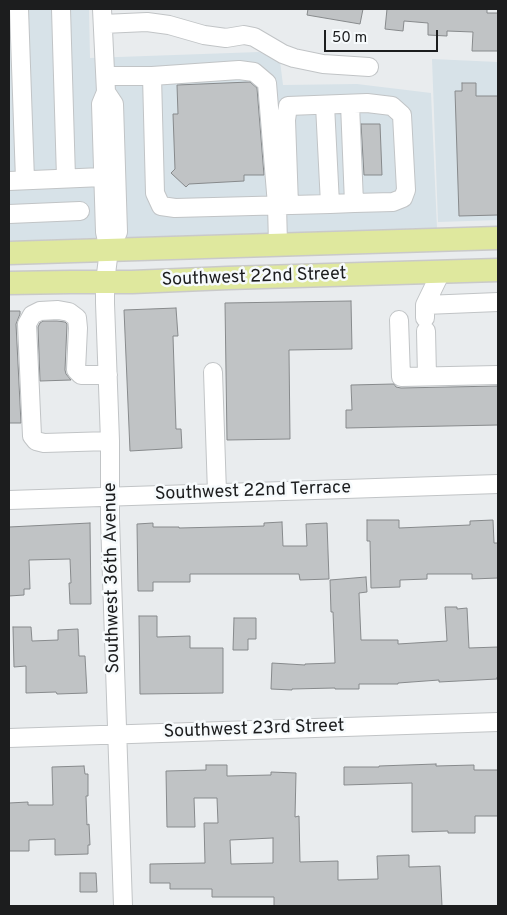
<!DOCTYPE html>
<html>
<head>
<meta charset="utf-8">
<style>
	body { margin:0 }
	#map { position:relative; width:507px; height:915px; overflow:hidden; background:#e9ecee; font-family:Overpass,sans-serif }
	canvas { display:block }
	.frame { position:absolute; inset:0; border:10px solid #1c1d1e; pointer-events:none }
	.scale { position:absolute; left:324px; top:30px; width:114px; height:22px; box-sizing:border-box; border:2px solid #1c1d1e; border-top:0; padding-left:6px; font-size:15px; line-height:18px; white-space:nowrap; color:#1c1d1e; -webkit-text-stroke:4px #f6fafc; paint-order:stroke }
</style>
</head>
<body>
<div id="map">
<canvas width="507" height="915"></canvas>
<div class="frame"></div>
<div class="scale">50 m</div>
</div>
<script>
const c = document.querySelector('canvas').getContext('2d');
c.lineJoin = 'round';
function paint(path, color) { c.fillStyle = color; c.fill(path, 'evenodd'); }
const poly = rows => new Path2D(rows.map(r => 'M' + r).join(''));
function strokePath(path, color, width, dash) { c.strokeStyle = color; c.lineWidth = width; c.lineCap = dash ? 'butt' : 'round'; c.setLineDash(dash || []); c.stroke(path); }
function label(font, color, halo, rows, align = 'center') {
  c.font = font + ' Overpass,sans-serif'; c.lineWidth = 5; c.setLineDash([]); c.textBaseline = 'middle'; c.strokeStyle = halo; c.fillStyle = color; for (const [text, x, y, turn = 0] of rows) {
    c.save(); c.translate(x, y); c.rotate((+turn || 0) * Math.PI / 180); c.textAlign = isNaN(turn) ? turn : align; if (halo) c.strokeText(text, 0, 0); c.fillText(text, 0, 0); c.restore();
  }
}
const built = poly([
	[9,9,89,9,90,58,259,52,280,61,283,85,357,84,431,93,437,228,9,241],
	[432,59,498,62,498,220,438,222]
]);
const building = poly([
	[308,9,363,9,360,24,307,15,308,9],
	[387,9,487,9,487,13,498,13,498,51,472,51,473,32,447,31,447,36,428,35,428,23,404,21,403,31,385,29,387,9],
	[250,82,257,88,264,175,244,175,244,181,189,184,186,187,171,173,175,169,173,114,178,114,177,85,250,82],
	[462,83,476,83,476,96,498,96,498,215,459,216,455,91,462,91,462,83],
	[361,124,380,124,382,175,364,175,361,124],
	[351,301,352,349,289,350,290,439,227,440,225,303,351,301],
	[176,308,178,336,173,336,176,429,181,429,182,448,130,451,124,310,176,308],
	[9,311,20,311,20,314,16,324,21,423,9,423,9,311],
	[43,321,57,321,65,322,67,324,65,370,66,374,71,380,40,381,38,327,40,323,43,321],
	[394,384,396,387,401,388,498,386,498,425,346,428,346,410,352,410,351,385,394,384],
	[367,520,399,520,399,528,470,525,470,521,493,520,494,543,498,543,498,578,472,579,472,574,427,574,427,579,400,580,400,587,371,588,370,541,367,541,367,520],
	[282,522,283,546,307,546,306,524,327,523,329,579,300,580,299,574,190,574,190,582,153,582,153,591,138,591,137,524,153,523,153,527,179,527,179,528,264,526,264,523,282,522],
	[90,523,91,604,70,604,69,583,71,583,70,559,29,560,30,589,24,589,24,595,9,596,9,527,90,523],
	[366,577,367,592,359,593,361,640,398,640,398,644,447,641,445,607,457,607,457,609,467,608,469,648,498,647,498,677,497,677,497,679,439,682,439,680,398,683,398,684,359,684,359,689,335,689,335,688,292,689,292,690,271,689,272,663,305,665,305,664,335,663,333,612,331,612,330,580,366,577],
	[139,616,157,616,157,637,190,636,190,648,223,648,223,693,140,694,139,616],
	[234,618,256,618,256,639,248,639,248,650,233,650,234,618],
	[13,627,31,627,32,641,58,640,58,630,78,629,79,656,85,656,87,693,57,694,56,692,26,693,26,666,14,667,13,627],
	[436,764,436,766,474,765,474,770,498,770,498,816,475,816,475,833,448,833,448,831,412,832,412,783,344,785,344,767,379,767,379,766,436,764],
	[206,765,227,765,227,776,271,775,271,772,296,773,295,817,299,816,300,862,338,861,338,880,378,879,377,856,409,855,409,867,440,866,442,906,274,906,274,897,212,897,212,889,170,889,170,883,150,883,150,864,205,863,204,823,218,823,217,798,194,798,195,827,167,827,166,771,206,770,206,765],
	[273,838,273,863,231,864,230,840,273,838],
	[84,766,85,774,88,774,88,796,86,796,87,825,89,824,90,845,88,845,88,854,55,855,55,839,29,840,29,851,9,851,9,803,28,802,28,805,53,805,52,767,84,766],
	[80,873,96,873,97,892,80,892,80,873]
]);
const minor = poly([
	[19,9,25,180],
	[61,9,66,178],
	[102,9,106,92,101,104,105,232,109,250],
	[103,24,147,22,169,25,204,35,226,38,244,35,254,37,283,54,294,58,323,64,369,67],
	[106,76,152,76,239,70,254,72,267,83,277,205,278,244],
	[152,76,155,193,161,206,175,208,330,204,354,203,393,202,403,198,406,190,402,115,392,106,367,103,288,106,286,120,289,205],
	[106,92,114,104,118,232,109,250,105,282,105,303,110,441,110,519,123,906],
	[350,104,354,203],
	[325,105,330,204],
	[9,181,103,177],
	[9,214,80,211],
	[425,305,498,302],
	[425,318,425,305,441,272],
	[399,320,401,377,498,375],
	[426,331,427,376],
	[213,372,217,493],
	[108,375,81,375,76,370,78,328,77,318,69,312,58,310,40,311,32,315,27,324,32,436,36,441,44,443,110,441],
	[9,500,498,484],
	[9,738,498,722]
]);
const major = poly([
	[9,253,498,238],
	[9,283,70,282,132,282,228,278,498,270]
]);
const streetNames = [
	["Southwest 22nd Street",254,278,-2],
	["Southwest 22nd Terrace",253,492,-2],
	["Southwest 36th Avenue",113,578,-91],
	["Southwest 23rd Street",254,730,-2]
];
paint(built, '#d7e2e8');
paint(building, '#c0c3c5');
strokePath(building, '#878a8c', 1);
strokePath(minor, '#c1c4c6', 20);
strokePath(major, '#c9c9c9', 25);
strokePath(minor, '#fff', 18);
strokePath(major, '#dfe89e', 22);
label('18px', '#1c1d1e', '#f6fafc', streetNames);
</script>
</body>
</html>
